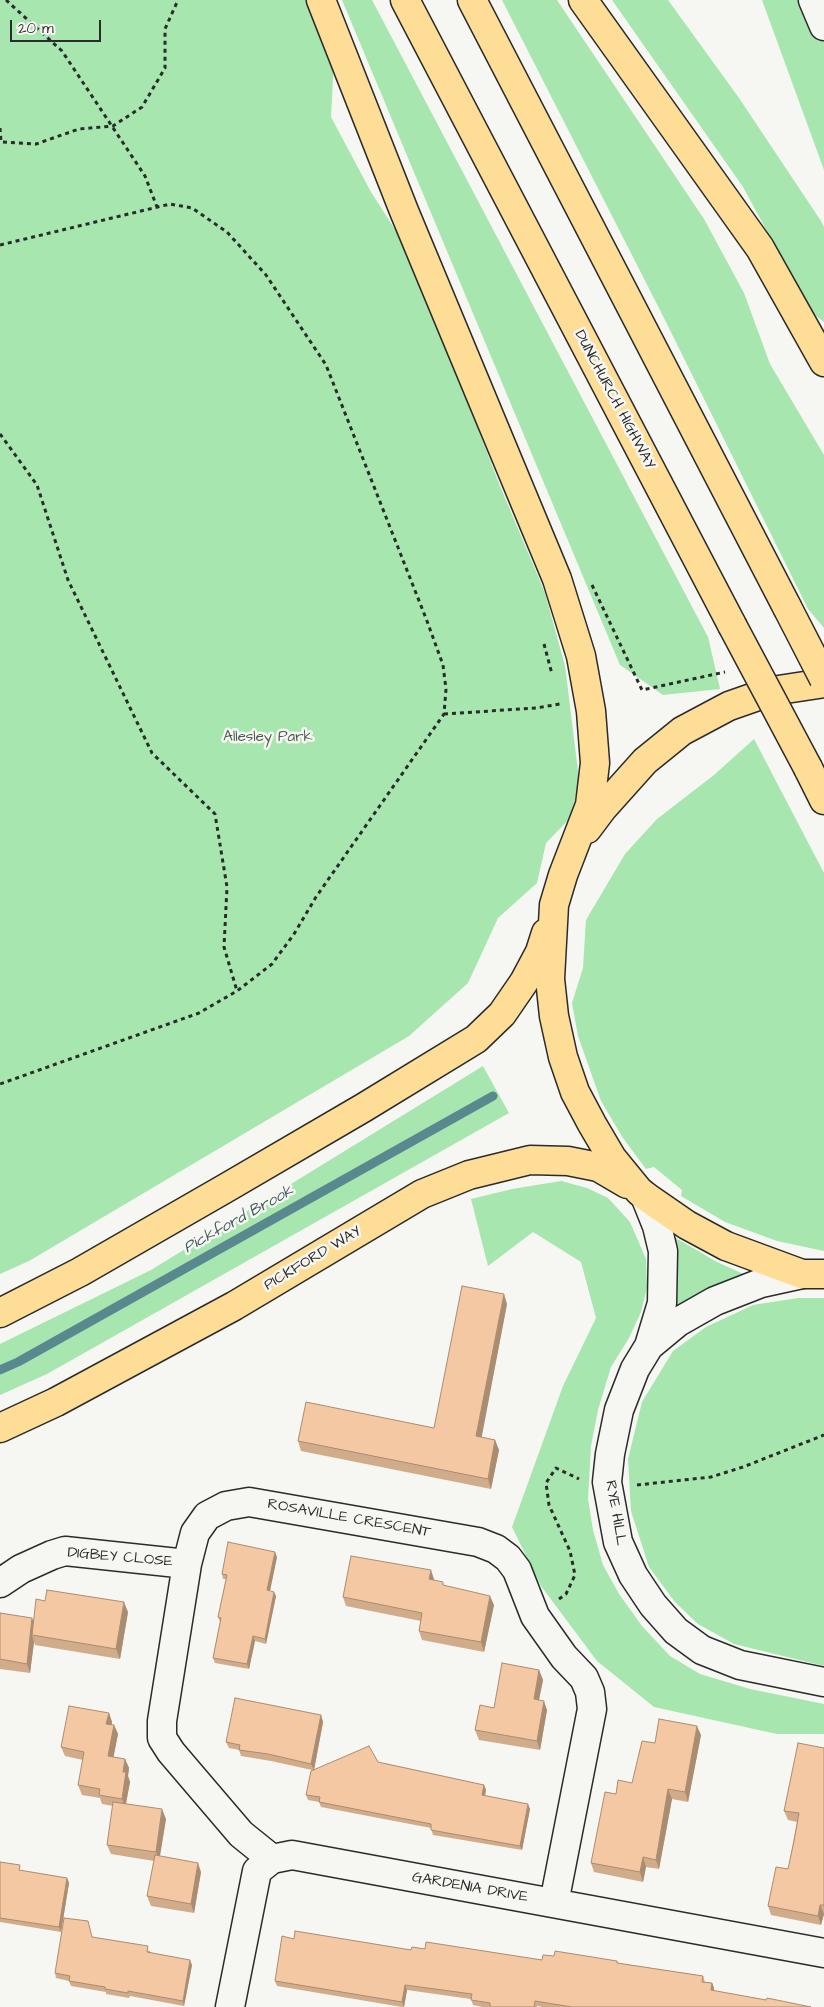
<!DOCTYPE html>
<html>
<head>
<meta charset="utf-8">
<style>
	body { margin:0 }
	#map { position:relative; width:824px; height:2007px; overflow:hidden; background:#f6f6f2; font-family:"Architects Daughter",sans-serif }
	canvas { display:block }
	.scale { position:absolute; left:10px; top:20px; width:91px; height:22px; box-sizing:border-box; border:2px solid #2b2b2b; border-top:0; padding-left:6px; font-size:15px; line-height:18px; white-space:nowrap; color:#2b2b2b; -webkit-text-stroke:4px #f6f6f2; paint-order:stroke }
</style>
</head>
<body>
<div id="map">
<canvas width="824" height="2007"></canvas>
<div class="scale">20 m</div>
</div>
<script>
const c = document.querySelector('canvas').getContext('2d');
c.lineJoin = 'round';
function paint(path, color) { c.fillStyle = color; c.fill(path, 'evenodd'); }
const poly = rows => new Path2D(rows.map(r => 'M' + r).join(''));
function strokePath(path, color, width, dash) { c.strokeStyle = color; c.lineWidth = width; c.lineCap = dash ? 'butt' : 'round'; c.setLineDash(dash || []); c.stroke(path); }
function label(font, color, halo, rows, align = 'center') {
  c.font = font + ' "Architects Daughter",sans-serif'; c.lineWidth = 5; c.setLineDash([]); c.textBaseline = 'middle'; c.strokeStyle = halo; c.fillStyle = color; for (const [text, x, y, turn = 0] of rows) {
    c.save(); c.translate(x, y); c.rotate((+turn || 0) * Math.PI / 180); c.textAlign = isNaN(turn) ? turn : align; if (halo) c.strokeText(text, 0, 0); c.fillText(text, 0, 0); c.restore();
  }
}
const green = poly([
	[0,0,306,0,334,58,331,117,371,192,410,253,500,486,545,593,565,666,579,779,571,817,546,843,537,883,498,918,468,983,409,1036,29,1261,0,1274],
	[342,0,372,0,708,637,720,689,663,695,620,665],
	[502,0,557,0,704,219,744,293,770,364,824,455,824,628,808,609,663,316],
	[612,0,668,0,739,98,821,221,824,227,824,322,811,312,743,187],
	[762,0,824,0,824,170],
	[754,739,824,873,824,1251,777,1241,725,1222,681,1196,682,1190,654,1167,646,1169,623,1138,601,1101,578,1036,572,1003,583,968,586,920,625,854,657,819,714,775],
	[483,1066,509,1113,47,1374,0,1395,0,1344,151,1270],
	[561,1181,587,1188,608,1198,630,1222,646,1259,647,1288,641,1312,629,1338,611,1367,598,1410,591,1446,588,1499,593,1530,603,1565,619,1594,642,1626,670,1656,700,1674,750,1689,824,1704,824,1734,777,1734,654,1707,597,1661,541,1586,512,1527,563,1386,596,1318,581,1262,533,1232,488,1266,471,1199,512,1189],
	[674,1237,717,1262,750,1277,684,1310,674,1304,677,1282,677,1260],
	[798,1298,824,1298,824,1666,734,1644,698,1624,675,1602,649,1567,631,1511,628,1459,642,1402,673,1351,706,1327,753,1305]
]);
const stream = poly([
	[0,1370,18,1362,493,1096]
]);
const path = poly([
	[6,0,62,51,145,176,157,207],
	[0,128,1,142,36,144,79,129,113,126,142,107,165,68,165,29,178,0],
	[0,245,170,204,192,208,227,232,266,275,326,365,427,621,443,665,446,689,444,714,316,897,294,934,272,964,237,991,199,1013,0,1084],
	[0,434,37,485,68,580,152,753,215,814,227,887,224,947,237,991],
	[592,585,642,690,725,672],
	[544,644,552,674],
	[444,714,536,708,560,704],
	[637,1485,711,1477,743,1467,824,1435],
	[559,1599,566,1594,575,1575,570,1551,549,1505,546,1483,556,1468,579,1479]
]);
const street = poly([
	[813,0,824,26],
	[0,1583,21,1569,52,1555,65,1551,187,1564],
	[272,1859,241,1834,171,1752,162,1738,162,1721,187,1564,195,1533,207,1516,226,1506,249,1502,478,1542,496,1549,508,1558,517,1570,535,1616,564,1657,584,1678,590,1692,592,1709,554,1903],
	[230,2007,257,1871,272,1859,292,1855,824,1953]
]);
const secondary = poly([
	[645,1196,657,1226,663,1251,662,1303,649,1346,635,1369,619,1410,610,1454,607,1482,618,1542,633,1575,653,1605,676,1631,702,1650,740,1665,824,1682],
	[649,1346,678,1322,715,1301,761,1283,802,1274]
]);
const highway = poly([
	[321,0,404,211,557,579,581,656,591,711,595,763,590,805,563,875,554,905,550,979,554,1016,563,1057,575,1092,592,1124,612,1158,639,1191,645,1196,687,1225,726,1246,802,1274,824,1274],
	[405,0,732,625],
	[472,0,787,607],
	[583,0,760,248,824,362],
	[808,768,824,800],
	[587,829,602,809,645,761,682,731,729,706,772,691,824,683],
	[0,1313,80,1272,226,1188,363,1108,476,1039,502,1014,524,982,540,952,546,933],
	[0,1428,56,1402,234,1306,422,1194,469,1175,530,1160,568,1161,598,1167,627,1184]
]);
const highwayBridge = poly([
	[787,607,824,679],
	[732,625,808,768]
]);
const wall = poly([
	[507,1304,481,1437,495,1440,499,1450,491,1489,301,1451,298,1441,434,1428],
	[277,1557,270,1591,276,1596,266,1644,255,1641,249,1669,215,1663,213,1658,220,1622,218,1617,226,1579,223,1579,222,1574],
	[434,1579,434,1580,445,1586,494,1605,484,1652,422,1640,419,1631,421,1621,346,1606,343,1597],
	[45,1601,128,1612,120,1659,35,1645,34,1642,30,1673,0,1669,0,1613,33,1621],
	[539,1670,543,1680,539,1700,547,1710,540,1750,479,1740,475,1730,494,1708],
	[109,1713,112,1722,112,1725,114,1725,118,1734,113,1757,125,1759,129,1768,128,1776,130,1782,126,1804,166,1819,160,1856,201,1872,194,1913,151,1906,147,1896,154,1861,111,1854,107,1845,113,1806,102,1804,100,1798,82,1795,78,1785,83,1760,65,1756,61,1747],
	[321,1715,323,1722,314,1770,378,1762,484,1785,486,1790,485,1796,530,1809,522,1850,433,1835,431,1828,321,1807,319,1802,308,1800,306,1795,312,1770,271,1761,241,1756,239,1750,229,1748,226,1742],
	[701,1735,688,1802,672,1799,659,1869,646,1867,643,1882,594,1872,591,1863,616,1794,632,1783,655,1743],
	[824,1748,824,1914,821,1925,771,1915,768,1906,788,1869,797,1822,788,1820,784,1811],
	[0,1862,22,1871,67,1878,69,1883,61,1932,0,1922],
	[93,1937,150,1951,150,1952,192,1965,184,2006,130,1996,129,1998,106,1994,106,1992,71,1986,69,1981,56,1978,55,1973],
	[294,1939,411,1950,425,1949,542,1960,554,1956,617,1961,618,1963,703,1976,705,1982,712,1983,714,1988,714,1991,766,2000,811,2007,542,2007,537,2006,537,2007,482,2007,473,2005,471,1999,407,1990,404,2007,402,2007,277,1986,275,1981]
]);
const shadedWall = poly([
	[504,1294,507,1304,480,1446,476,1436],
	[495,1440,499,1450,491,1489,488,1479],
	[275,1552,277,1557,269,1595,267,1590],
	[431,1570,434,1579,432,1588,429,1579],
	[274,1592,276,1596,266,1644,265,1639],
	[490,1596,494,1605,484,1652,481,1642],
	[124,1602,128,1612,120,1659,116,1649],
	[32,1618,36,1628,32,1635,34,1642,30,1673,27,1664],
	[253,1636,255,1641,249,1669,247,1664],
	[539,1670,543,1680,537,1709,534,1699],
	[544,1701,547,1710,540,1750,537,1741],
	[109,1713,112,1722,109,1733,106,1724],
	[321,1715,323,1722,314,1770,311,1764],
	[114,1725,118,1734,112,1765,108,1756],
	[697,1726,701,1735,688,1802,685,1792],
	[125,1759,129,1768,128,1776,130,1782,125,1808,122,1799,123,1772],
	[484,1785,486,1790,484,1800,482,1795],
	[668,1789,672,1799,659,1869,656,1860],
	[528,1804,530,1809,522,1850,520,1846],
	[162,1809,166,1819,159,1861,156,1852],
	[643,1857,646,1867,643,1882,640,1872],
	[198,1863,201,1872,194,1913,191,1904],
	[67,1878,69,1883,61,1932,59,1927],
	[820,1905,824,1914,821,1925,818,1916],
	[190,1960,192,1965,184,2006,183,2001],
	[712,1983,714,1988,713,1995,711,1990],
	[405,1985,407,1990,404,2007,402,2002]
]);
const building = poly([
	[462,1286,504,1294,476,1436,495,1440,488,1479,298,1441,306,1402,434,1428,462,1286],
	[228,1542,275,1552,267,1590,274,1592,265,1639,253,1636,247,1664,213,1658,221,1618,218,1617,227,1575,222,1574,228,1542],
	[351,1556,431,1570,429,1579,443,1582,443,1585,490,1596,481,1642,419,1631,422,1613,343,1597,351,1556],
	[47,1590,124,1602,116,1649,32,1635,36,1599,45,1601,47,1590],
	[0,1613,32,1618,27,1664,0,1659,0,1613],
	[502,1663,539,1670,534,1699,544,1701,537,1741,475,1730,480,1705,494,1708,502,1663],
	[235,1698,321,1715,311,1764,268,1754,239,1750,240,1745,226,1742,235,1698],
	[69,1706,109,1713,106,1724,114,1725,108,1756,125,1759,123,1772,126,1772,122,1799,99,1795,100,1789,78,1785,84,1752,61,1747,69,1706],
	[659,1719,697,1726,685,1792,668,1789,656,1860,643,1857,640,1872,591,1863,605,1792,616,1794,618,1780,632,1783,642,1741,655,1743,659,1719],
	[798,1743,824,1748,824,1905,820,1905,818,1916,768,1906,776,1867,788,1869,794,1841,799,1813,784,1811,798,1743],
	[369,1746,378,1762,484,1785,482,1795,528,1804,520,1846,431,1830,431,1824,319,1802,320,1797,306,1795,311,1771,369,1746],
	[113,1802,162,1809,156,1852,107,1845,113,1802],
	[155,1855,198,1863,191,1904,147,1896,155,1855],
	[0,1862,20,1865,19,1870,67,1878,59,1927,0,1918,0,1862],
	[64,1918,88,1921,92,1937,148,1946,147,1952,190,1960,183,2001,128,1991,128,1993,105,1989,105,1987,69,1981,70,1976,55,1973,64,1918],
	[295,1931,411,1950,412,1947,425,1949,426,1942,542,1960,543,1955,554,1956,555,1951,617,1961,617,1963,703,1976,702,1982,712,1983,711,1990,766,2000,767,1998,811,2007,572,2007,535,2001,534,2007,490,2007,490,2003,471,2000,472,1994,405,1985,402,2002,275,1981,282,1936,294,1939,295,1931]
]);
const streetNames = [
	["DUNCHURCH HIGHWAY",614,400,62],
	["PICKFORD WAY",313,1259,-31],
	["RYE HILL",615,1513,80],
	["ROSAVILLE CRESCENT",349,1519,10],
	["DIGBEY CLOSE",120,1558,5],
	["GARDENIA DRIVE",470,1888,10]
];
const parkNames = [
	["Allesley Park",268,738]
];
const waterNames = [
	["Pickford Brook",239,1220,-29]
];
paint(green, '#a7e6ae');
strokePath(stream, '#59898f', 9);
strokePath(street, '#2b2b2b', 31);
strokePath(secondary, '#2b2b2b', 31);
strokePath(highway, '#2b2b2b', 31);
strokePath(path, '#2b2b2b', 3, [4, 4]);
strokePath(street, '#f6f6f2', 28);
strokePath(secondary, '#f6f6f2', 28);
strokePath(highway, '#fedd96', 28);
strokePath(highwayBridge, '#2b2b2b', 31, []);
strokePath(highwayBridge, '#fedd96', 28);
paint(wall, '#d1ac8b');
paint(shadedWall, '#aa8c71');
paint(building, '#f3c8a2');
strokePath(building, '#aa8c71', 1);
label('15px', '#2b2b2b', '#f6f6f2', streetNames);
label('15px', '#4a5a4c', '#f6f6f2', parkNames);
label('italic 16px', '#425a5d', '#f6f6f2', waterNames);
</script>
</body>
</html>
